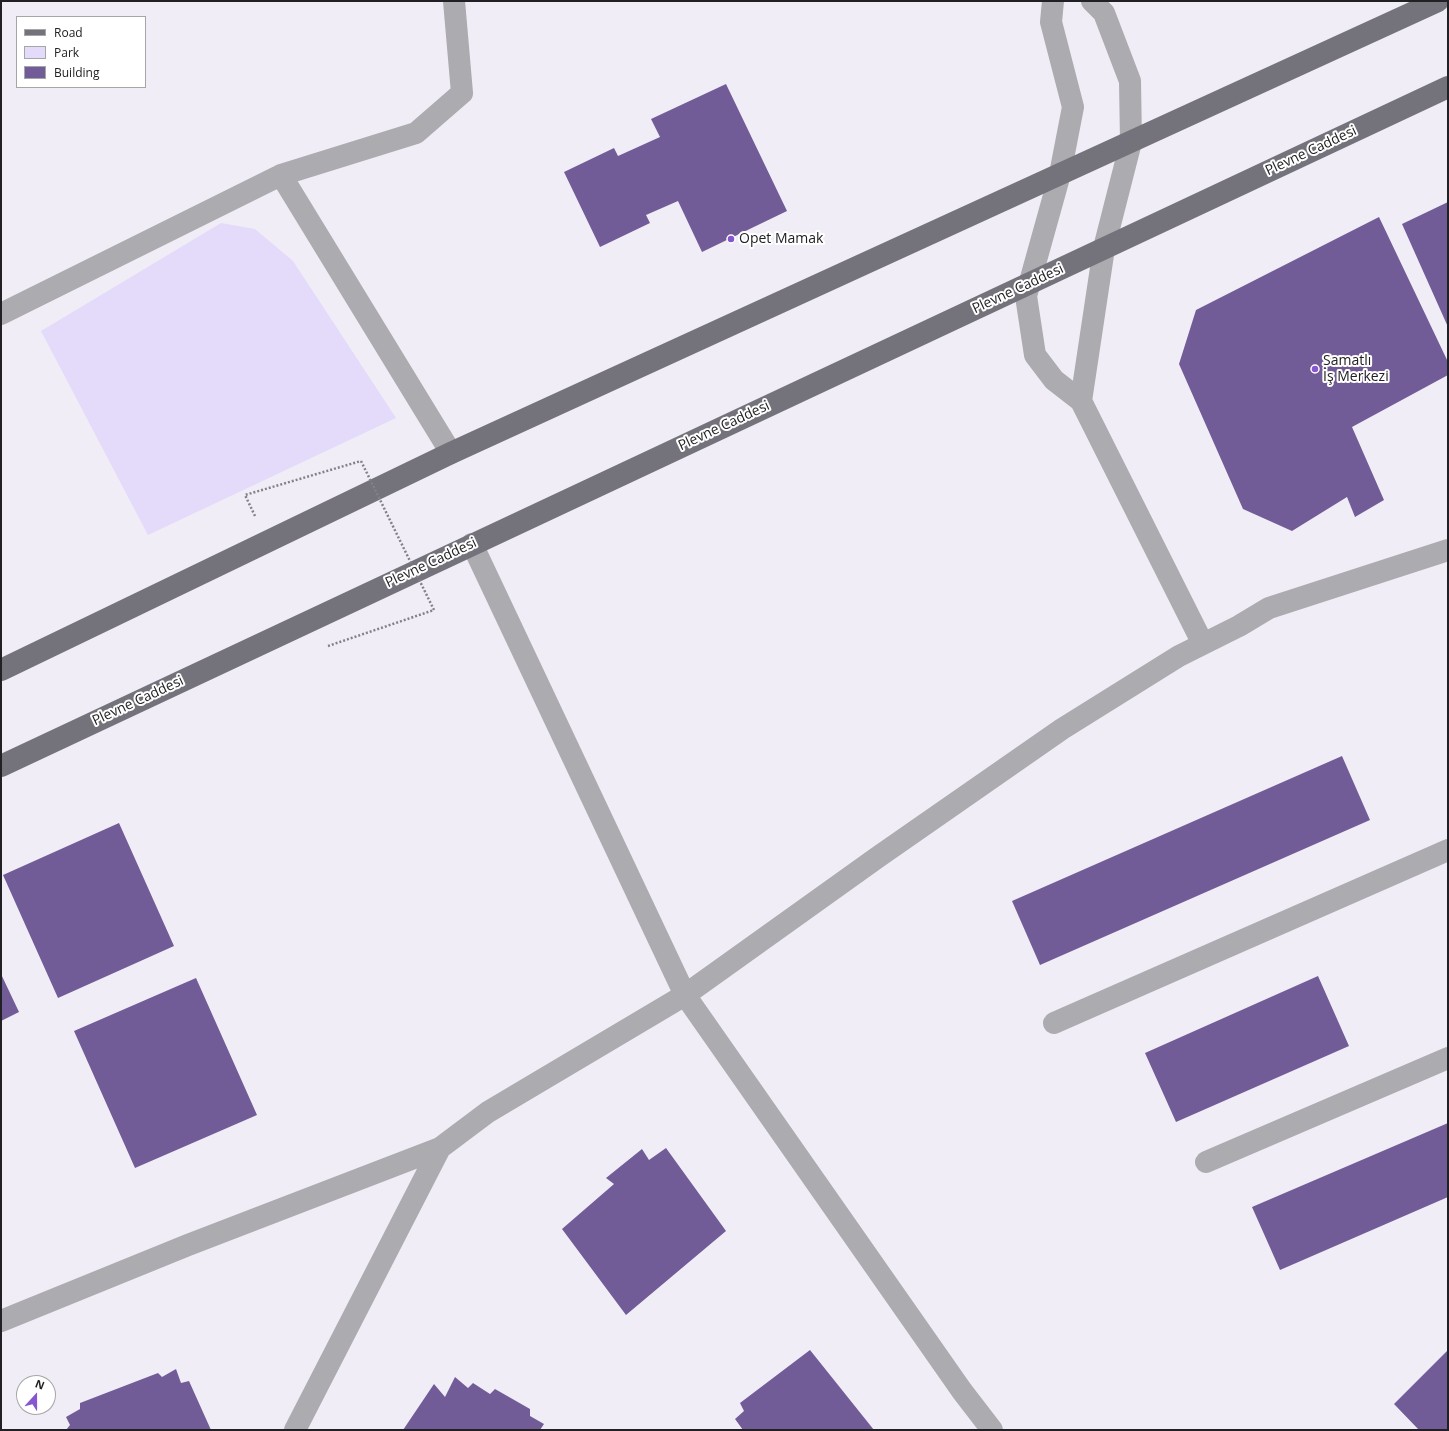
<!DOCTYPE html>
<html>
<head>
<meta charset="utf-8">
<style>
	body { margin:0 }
	#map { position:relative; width:1449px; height:1431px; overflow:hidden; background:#f0edf7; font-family:"Open Sans",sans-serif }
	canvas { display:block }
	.frame { position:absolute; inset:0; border:2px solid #212024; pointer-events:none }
	.legend { position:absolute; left:16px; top:16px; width:130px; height:72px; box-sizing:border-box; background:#fff; border:1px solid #a6a6a7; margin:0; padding:5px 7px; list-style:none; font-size:12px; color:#212024 }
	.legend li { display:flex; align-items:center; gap:8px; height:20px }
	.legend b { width:20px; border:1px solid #a6a6a7 }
	.north { position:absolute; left:16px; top:1375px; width:40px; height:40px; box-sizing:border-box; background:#fff; border:1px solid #a6a6a7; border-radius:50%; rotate:21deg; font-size:11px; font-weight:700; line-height:16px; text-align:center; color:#212024 }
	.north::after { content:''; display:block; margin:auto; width:14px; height:18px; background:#8656cf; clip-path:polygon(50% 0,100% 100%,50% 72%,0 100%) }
</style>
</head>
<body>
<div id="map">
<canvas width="1449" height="1431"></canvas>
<div class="frame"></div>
<ul class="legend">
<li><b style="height:5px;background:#74727a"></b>Road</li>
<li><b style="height:11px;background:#e4dafa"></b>Park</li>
<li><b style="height:11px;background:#715c97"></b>Building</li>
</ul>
<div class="north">N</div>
</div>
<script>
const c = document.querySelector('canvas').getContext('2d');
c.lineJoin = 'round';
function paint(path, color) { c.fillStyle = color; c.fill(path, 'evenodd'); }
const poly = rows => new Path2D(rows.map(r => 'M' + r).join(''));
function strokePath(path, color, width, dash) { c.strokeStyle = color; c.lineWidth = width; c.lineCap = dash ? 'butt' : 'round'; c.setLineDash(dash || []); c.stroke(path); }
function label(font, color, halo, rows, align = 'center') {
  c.font = font + ' "Open Sans",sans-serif'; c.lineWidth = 4; c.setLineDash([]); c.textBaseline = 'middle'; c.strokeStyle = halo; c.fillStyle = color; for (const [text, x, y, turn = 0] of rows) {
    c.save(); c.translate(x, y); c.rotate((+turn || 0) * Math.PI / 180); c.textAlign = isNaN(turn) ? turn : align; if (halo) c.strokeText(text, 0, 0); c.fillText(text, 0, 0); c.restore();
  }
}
const green = poly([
	[221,223,255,229,293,261,396,418,148,535,41,331]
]);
const building = poly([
	[726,84,787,211,702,252,678,201,646,215,650,223,600,247,564,172,614,148,618,156,660,137,651,119],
	[1448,202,1448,327,1402,224],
	[1379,217,1448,362,1448,375,1352,427,1384,500,1355,517,1347,497,1292,531,1243,509,1179,364,1196,310],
	[1342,756,1370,820,1040,965,1012,901],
	[119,823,174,946,58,998,3,875],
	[1,974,19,1012,1,1021],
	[1318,976,1349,1046,1176,1122,1145,1053],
	[196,978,257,1115,135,1168,74,1031],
	[1448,1123,1448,1197,1280,1270,1252,1207],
	[666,1148,726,1231,626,1315,562,1229,614,1184,606,1178,642,1149,649,1160],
	[810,1350,874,1430,743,1430,735,1419,744,1411,740,1403],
	[1448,1350,1448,1430,1419,1430,1394,1404],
	[176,1369,181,1383,189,1381,211,1430,66,1430,70,1425,66,1417,80,1409,80,1403,158,1373,162,1377],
	[455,1377,468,1388,473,1383,490,1394,495,1389,530,1409,530,1416,544,1424,540,1430,403,1430,434,1384,445,1397]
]);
const path = poly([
	[255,516,245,495,361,461],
	[328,646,434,610]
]);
const minor = poly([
	[1053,1,1051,22,1073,107,1060,174,1026,296,1035,355,1054,380,1081,401,1203,644],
	[281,175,451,453],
	[1,314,281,175,416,133,462,93,454,1],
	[1081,401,1104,248,1131,142,1130,81,1104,13,1092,1],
	[472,544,685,995,962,1391,992,1430],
	[1054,1023,1448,850],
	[1206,1162,1448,1058],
	[1,1321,188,1245,440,1148,488,1112,685,995,878,857,1062,729,1179,656,1239,626,1269,608,1448,550],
	[295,1430,440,1148]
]);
const major = poly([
	[1,670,451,453,1438,1],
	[1,766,1448,87]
]);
const pathBridge = poly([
	[361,461,434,610]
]);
const markers = [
	[731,239,4,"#8656cf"],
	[1315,369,4,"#8656cf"]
];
const streetNames = [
	["Plevne Caddesi",1311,151,-25],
	["Plevne Caddesi",1018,289,-25],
	["Plevne Caddesi",724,426,-25],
	["Plevne Caddesi",431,563,-25],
	["Plevne Caddesi",138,701,-25]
];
const poiNames = [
	["Opet Mamak",739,239],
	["Samatlı",1323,361],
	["İş Merkezi",1323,377]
];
paint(green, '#e4dafa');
paint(building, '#715c97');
strokePath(path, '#838188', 2.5, [2, 2]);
strokePath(minor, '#acabaf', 22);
strokePath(major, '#74727a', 22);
strokePath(pathBridge, '#838188', 2.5, [2, 2]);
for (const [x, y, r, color] of markers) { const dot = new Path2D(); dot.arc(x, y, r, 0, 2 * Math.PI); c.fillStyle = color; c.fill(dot); strokePath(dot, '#fff', 1.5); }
label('14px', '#212024', '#fff', streetNames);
label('14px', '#212024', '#fff', poiNames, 'left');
</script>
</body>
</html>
